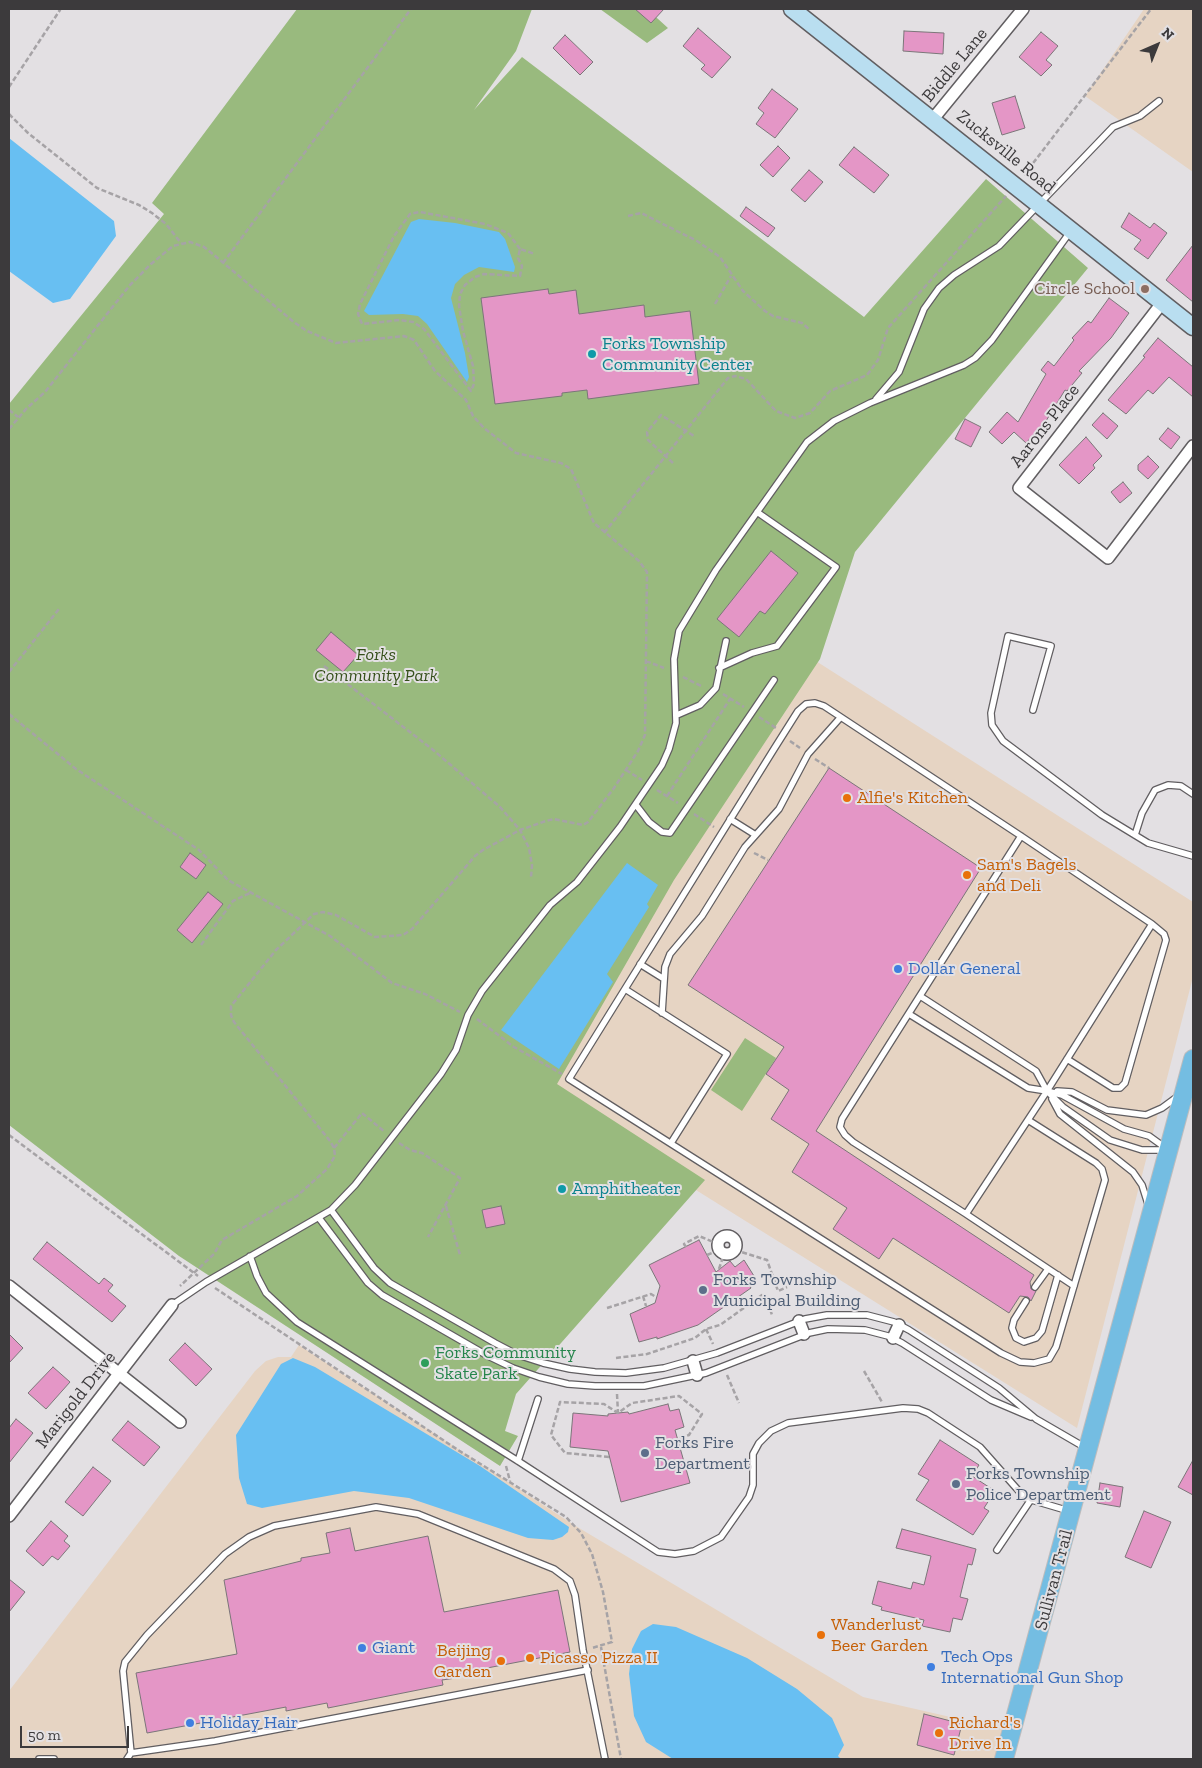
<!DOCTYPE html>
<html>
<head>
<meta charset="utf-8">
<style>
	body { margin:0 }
	#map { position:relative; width:1202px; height:1768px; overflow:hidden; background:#e3e0e3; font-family:"Zilla Slab",serif }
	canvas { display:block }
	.frame { position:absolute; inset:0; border:10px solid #3c3a3c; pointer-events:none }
	.north { position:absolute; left:1132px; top:20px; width:50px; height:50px; -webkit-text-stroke:4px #e3e0e3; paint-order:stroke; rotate:44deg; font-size:14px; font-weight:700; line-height:20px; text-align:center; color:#3c3a3c }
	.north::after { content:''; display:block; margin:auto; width:18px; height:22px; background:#3c3a3c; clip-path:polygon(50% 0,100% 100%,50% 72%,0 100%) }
	.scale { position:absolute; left:20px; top:1726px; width:109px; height:22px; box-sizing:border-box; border:2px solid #3c3a3c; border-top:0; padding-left:6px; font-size:15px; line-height:18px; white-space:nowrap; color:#3c3a3c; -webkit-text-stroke:4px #e3e0e3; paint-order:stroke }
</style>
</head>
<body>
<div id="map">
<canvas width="1202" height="1768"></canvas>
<div class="frame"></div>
<div class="north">N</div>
<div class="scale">50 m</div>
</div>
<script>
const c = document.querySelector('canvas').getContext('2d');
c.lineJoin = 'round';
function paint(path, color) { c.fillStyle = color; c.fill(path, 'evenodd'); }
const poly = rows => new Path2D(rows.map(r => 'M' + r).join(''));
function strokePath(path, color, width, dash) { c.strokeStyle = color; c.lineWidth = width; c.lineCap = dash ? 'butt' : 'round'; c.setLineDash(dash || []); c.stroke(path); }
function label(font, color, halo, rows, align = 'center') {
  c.font = font + ' "Zilla Slab",serif'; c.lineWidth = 4; c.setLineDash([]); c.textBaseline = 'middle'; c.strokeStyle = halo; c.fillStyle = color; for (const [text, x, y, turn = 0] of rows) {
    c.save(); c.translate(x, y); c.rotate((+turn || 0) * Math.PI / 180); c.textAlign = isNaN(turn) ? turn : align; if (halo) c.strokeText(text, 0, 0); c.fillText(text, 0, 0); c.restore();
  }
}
const commercial = poly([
	[1144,9,1193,9,1193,172,1085,96],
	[794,647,1193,902,1193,977,1077,1428,539,1092],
	[299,1345,574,1525,863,1697,968,1721,1013,1726,1004,1759,9,1759,9,1691,255,1371,266,1361,278,1357,291,1357]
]);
const green = poly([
	[297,9,532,9,516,51,474,110,522,57,864,317,986,179,1088,268,855,552,820,659,674,880,557,1084,705,1180,516,1394,505,1431,518,1436,500,1466,179,1256,9,1125,9,404,164,214,152,203],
	[600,9,647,9,668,28,647,43],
	[745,1038,776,1058,742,1111,711,1090]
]);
const water = poly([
	[9,138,114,221,116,236,70,299,53,303,9,271],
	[419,219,455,223,499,232,505,239,515,267,514,272,479,267,464,275,455,284,451,298,465,353,469,377,467,382,427,324,418,316,403,314,369,315,364,311,411,222],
	[627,863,658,885,647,904,649,907,607,974,613,982,559,1069,501,1030],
	[293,1358,315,1367,480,1466,569,1527,568,1532,562,1537,553,1540,528,1538,409,1498,354,1491,262,1508,247,1504,239,1478,236,1435,281,1364],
	[653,1624,676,1627,747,1658,797,1689,832,1718,844,1745,838,1756,841,1759,673,1759,646,1742,634,1716,629,1674,632,1649,641,1631]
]);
const building = poly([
	[635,9,664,9,651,23,635,9],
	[698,28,731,57,712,78,701,69,705,65,683,46,698,28],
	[904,31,944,33,943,54,903,51,904,31],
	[1041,32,1058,46,1046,60,1052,65,1041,76,1019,57,1041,32],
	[565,35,593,62,580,75,553,48,565,35],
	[772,89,798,109,775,138,756,124,764,113,758,108,772,89],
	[1015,96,1025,128,1002,135,992,103,1015,96],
	[778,146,790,158,773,177,760,165,778,146],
	[854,147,889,175,874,193,839,165,854,147],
	[809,170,823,182,805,202,791,190,809,170],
	[746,207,775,228,768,237,740,216,746,207],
	[1129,213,1150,228,1154,223,1167,233,1148,259,1134,249,1141,240,1121,227,1129,213],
	[1193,245,1193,302,1166,280,1193,245],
	[548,289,549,294,576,290,579,314,644,305,645,317,690,311,699,384,588,399,587,390,562,393,562,396,495,404,481,298,548,289],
	[1109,298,1129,313,1111,338,1079,371,1082,373,1067,391,1065,390,1046,421,1026,443,1014,432,1002,444,989,432,1007,412,1018,422,1046,374,1041,370,1048,361,1054,366,1074,340,1072,338,1088,321,1091,323,1109,298],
	[1158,338,1193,367,1193,397,1169,377,1153,394,1148,390,1126,414,1108,400,1145,357,1143,356,1158,338],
	[1103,413,1118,426,1107,439,1092,425,1103,413],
	[965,419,981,427,971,447,955,439,965,419],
	[1168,428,1180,437,1171,449,1159,439,1168,428],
	[1086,437,1102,456,1093,465,1095,468,1079,484,1059,465,1086,437],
	[1148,456,1159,467,1148,479,1138,470,1138,465,1148,456],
	[1123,482,1132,493,1120,503,1111,492,1123,482],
	[771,551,798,573,765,614,760,611,739,637,717,619,771,551],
	[331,632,358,655,343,672,316,650,331,632],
	[829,768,981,868,816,1131,1034,1275,1030,1282,1031,1289,1036,1291,1031,1301,1028,1297,1020,1296,1009,1313,893,1238,879,1259,833,1229,847,1208,792,1172,809,1144,771,1119,789,1090,766,1074,784,1047,688,985,829,768],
	[190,853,206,865,196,879,180,867,190,853],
	[208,892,223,904,192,943,177,930,208,892],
	[501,1206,505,1224,486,1228,482,1210,501,1206],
	[699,1240,716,1272,730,1261,735,1267,744,1260,754,1276,747,1282,751,1288,698,1325,657,1339,657,1337,639,1342,630,1314,655,1303,660,1286,649,1265,699,1240],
	[47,1242,99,1284,104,1278,113,1285,108,1291,126,1306,112,1322,33,1259,47,1242],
	[9,1334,23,1348,9,1363,9,1334],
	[185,1343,212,1369,196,1386,169,1360,185,1343],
	[53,1367,70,1382,46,1409,28,1393,53,1367],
	[668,1404,670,1411,679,1409,684,1427,675,1430,690,1483,621,1502,608,1451,570,1447,573,1413,608,1416,608,1414,628,1412,629,1414,668,1404],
	[16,1419,33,1433,9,1463,9,1428,16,1419],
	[128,1421,160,1447,144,1466,112,1440,128,1421],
	[940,1440,979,1465,972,1476,995,1491,984,1508,989,1511,973,1535,916,1500,929,1480,918,1474,940,1440],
	[1193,1460,1193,1495,1178,1487,1193,1460],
	[93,1467,111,1481,83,1516,65,1502,93,1467],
	[1100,1483,1123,1487,1120,1507,1097,1503,1100,1483],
	[1144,1511,1171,1522,1151,1568,1125,1557,1144,1511],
	[51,1521,68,1536,64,1541,70,1546,58,1560,52,1556,43,1566,26,1551,51,1521],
	[350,1528,355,1551,428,1536,444,1612,558,1590,570,1652,456,1674,456,1678,442,1680,443,1685,328,1708,327,1703,286,1711,286,1707,147,1733,136,1673,237,1654,224,1580,301,1561,301,1558,330,1553,326,1533,350,1528],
	[902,1529,976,1549,972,1565,968,1564,960,1597,968,1599,962,1620,953,1618,950,1632,922,1626,924,1620,881,1610,882,1607,872,1604,878,1581,911,1589,913,1582,924,1585,931,1556,896,1548,902,1529],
	[9,1579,25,1592,9,1612,9,1579],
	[924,1714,962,1724,954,1755,917,1745,924,1714]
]);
const path = poly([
	[9,87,60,10,58,9],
	[9,114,28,133,97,188,139,205,152,213,166,224,181,243],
	[1024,175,1151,9],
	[628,216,641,213,697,241,720,257,743,291,765,311,773,316,802,323,810,330],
	[520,249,508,233,485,224,420,212,410,214,394,236,360,304,358,314,362,324,400,320,413,322,424,329,471,391,474,384,473,366,463,331,459,306,460,294,465,285,475,277,484,274,520,276,522,266,518,258,520,249,535,254],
	[223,263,411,9],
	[715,304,731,276],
	[9,410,18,417],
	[9,429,26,409,45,392,130,285,151,264,173,246,190,242,204,247,214,255,295,323,307,331,336,343,404,336,414,340,435,371,466,400,473,416,484,428,516,453,561,463,571,469,594,523,639,561,647,572,645,735,638,751,614,788,588,822,583,825,554,819,546,821,520,830,483,850,475,856,412,929,403,935,375,937,336,915,323,912,314,914,276,950,231,1006,231,1015,234,1022,330,1141,334,1148,335,1156,327,1169,297,1196,222,1240,214,1254,180,1286],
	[673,463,648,440,647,432,661,415,694,436],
	[604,533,728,378,735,376,746,379,776,411,795,418,810,413,830,391,867,375,878,360,888,328,1006,196],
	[646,661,664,668],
	[324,666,432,749,500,807,520,830,529,848,532,865,531,877],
	[9,672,59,609],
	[683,677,703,687],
	[723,694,744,707],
	[9,714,76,769,199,850,228,880,330,936,392,983,425,994,460,1012],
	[759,717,776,728],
	[790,741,800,748],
	[815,759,829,768],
	[626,770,642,780],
	[657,790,678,803],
	[667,796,730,699],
	[694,814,714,827],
	[754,853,768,860],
	[201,945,233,901,250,893],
	[477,1019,514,1047,562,1074],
	[9,1135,198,1276],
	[399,1143,410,1150,422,1153,460,1178,428,1237],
	[334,1148,362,1113,385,1132],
	[446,1206,460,1255],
	[686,1247,684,1244,699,1236,718,1244],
	[735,1250,767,1260,778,1291,787,1287],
	[707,1255,719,1250],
	[719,1269,724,1254],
	[215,1288,458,1450,566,1517,581,1533,592,1554,603,1592,612,1642,592,1648],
	[643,1296,646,1306],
	[607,1308,651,1294,656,1297],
	[706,1329,713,1344],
	[616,1358,647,1354,695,1338,706,1329,720,1325,762,1295,766,1297,772,1315],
	[864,1371,882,1402],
	[727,1375,739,1403],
	[617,1394,618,1413],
	[609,1457,565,1453,551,1435,560,1402,604,1404,618,1413,632,1403,679,1396,702,1414,689,1435,677,1439],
	[506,1466,510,1481],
	[601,1647,621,1759]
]);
const lane = poly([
	[876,399,899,372,924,309,939,288,954,275,999,246,1113,127,1140,116,1159,101],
	[719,668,752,653,777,646,836,567,757,512],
	[1033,710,1051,646,1008,636,991,713,992,725,1003,741,1102,815,1148,843,1193,856],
	[677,715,700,705,716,688,726,641],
	[636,805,649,822,662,832,670,833,774,680],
	[730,819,754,834],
	[1135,835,1142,813,1155,790,1168,785,1181,786,1193,794],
	[1021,836,824,706,815,703,806,704,798,711,774,749,569,1079,1001,1353,1020,1362,1034,1363,1049,1359,1056,1347,1105,1180,1102,1169,1096,1163,1028,1120],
	[1021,836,1152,924,1047,1091,966,1214,853,1142,845,1135,840,1127,842,1119,1021,836],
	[640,964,664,979],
	[625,989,727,1054,671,1143],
	[920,996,1036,1071,1047,1091,1062,1095,1124,1129,1149,1136,1167,1149],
	[662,1013,665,967,670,954,702,916,745,847,779,809,808,754,840,718],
	[909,1014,1028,1088,1047,1091,1063,1107,1110,1140,1142,1150,1167,1150],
	[1067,1059,1113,1088,1120,1088,1125,1083,1166,940,1164,934,1152,924],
	[1057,1091,1072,1092,1107,1110,1146,1115,1162,1108,1177,1097],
	[1052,1099,1060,1114,1133,1172,1142,1185,1148,1204],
	[331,1210,374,1268,390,1283,495,1343,518,1355,543,1363,570,1369,595,1372,626,1373,664,1368,717,1353,805,1319,827,1315,867,1315,894,1322,909,1330,999,1388,1036,1419,1086,1448],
	[966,1214,1074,1286],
	[319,1218,368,1283,382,1295,488,1356,513,1368,539,1377,568,1384,595,1386,644,1386,706,1373,809,1333,828,1329,865,1330,888,1336,902,1343,991,1400,1031,1417],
	[250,1256,257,1276,266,1293,297,1322,518,1461,658,1552,675,1554,694,1551,721,1537,749,1497,753,1485,753,1454,759,1443,771,1431,788,1423,903,1408,918,1409,928,1413,980,1447,1025,1498,1069,1511],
	[1035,1287,1048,1269],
	[1026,1301,1014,1320,1012,1328,1016,1338,1024,1342,1036,1338,1042,1331,1058,1275],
	[172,1305,206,1282,331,1210,355,1185,441,1074,456,1050,468,1015,482,991,550,905,577,882,620,827,662,765,669,749,676,723,674,659,679,631,716,570,807,442,834,421,870,403,964,365,975,358,992,340,1070,232],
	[518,1461,538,1399],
	[997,1550,1030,1501],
	[131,1753,215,1741,588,1670],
	[39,1759,54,1759],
	[127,1759,131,1753,123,1671,125,1662,147,1635,225,1554,249,1537,274,1526,376,1507,418,1514,554,1569,570,1581,575,1595,583,1650,605,1759]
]);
const street = poly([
	[933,119,1023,9],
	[1162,303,1019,488,1108,558,1193,446],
	'718 1245a9 9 0 1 1 18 0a9 9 0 1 1-18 0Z',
	[9,1286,180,1422],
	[799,1321,804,1334],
	[893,1338,899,1325],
	[693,1361,697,1375],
	[9,1516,172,1305]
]);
const secondary = poly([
	[792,9,1193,327]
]);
const primary = poly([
	[1004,1759,1193,1059]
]);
const markers = [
	[1145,289,5,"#8d6e63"],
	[592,354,5,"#0f9aa8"],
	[847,798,5,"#e8710a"],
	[967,875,5,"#e8710a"],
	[898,969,5,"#3f7fe0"],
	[562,1189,5,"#0f9aa8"],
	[703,1290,5,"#5c6f8a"],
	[425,1363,5,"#2e9e5b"],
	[645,1453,5,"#5c6f8a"],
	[956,1484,5,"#5c6f8a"],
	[821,1635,5,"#e8710a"],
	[362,1648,5,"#3f7fe0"],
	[530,1658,5,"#e8710a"],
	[501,1661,5,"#e8710a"],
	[931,1667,5,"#3f7fe0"],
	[190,1723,5,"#3f7fe0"],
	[939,1733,5,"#e8710a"]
];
const streetNames = [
	["Biddle Lane",955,65,-50],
	["Zucksville Road",1006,152,39],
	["Aarons Place",1045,426,-52],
	["Marigold Drive",76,1400,-52],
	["Sullivan Trail",1054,1580,-75]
];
const educationNames = [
	["Circle School",1135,289]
];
const cultureNames = [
	["Forks Township",602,344],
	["Community Center",602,365],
	["Amphitheater",572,1189]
];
const parkNames = [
	["Forks",376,655],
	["Community Park",376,676]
];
const foodNames = [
	["Alfie's Kitchen",857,798],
	["Sam's Bagels",977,865],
	["and Deli",977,886],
	["Wanderlust",831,1625],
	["Beer Garden",831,1646],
	["Beijing",491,1651,"right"],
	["Garden",491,1672,"right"],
	["Picasso Pizza II",540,1658],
	["Richard's",949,1723],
	["Drive In",949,1744]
];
const shopNames = [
	["Dollar General",908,969],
	["Giant",372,1648],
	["Tech Ops",941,1657],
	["International Gun Shop",941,1678],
	["Holiday Hair",200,1723]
];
const serviceNames = [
	["Forks Township",713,1280],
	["Municipal Building",713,1301],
	["Forks Fire",655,1443],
	["Department",655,1464],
	["Forks Township",966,1474],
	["Police Department",966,1495]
];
const leisureNames = [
	["Forks Community",435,1353],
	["Skate Park",435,1374]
];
paint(commercial, '#e6d4c3');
paint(green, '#99ba7e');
paint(water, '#68bff2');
paint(building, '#e496c6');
strokePath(building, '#7b7679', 1);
strokePath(lane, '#615e61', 8);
strokePath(street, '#615e61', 14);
strokePath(secondary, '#615e61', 19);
strokePath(primary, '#bdbcbd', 20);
strokePath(path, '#a6a3a6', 2.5, [5, 2.5]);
strokePath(lane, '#fff', 5.5);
strokePath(street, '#fff', 11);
strokePath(secondary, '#b9def0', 16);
strokePath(primary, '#74bde2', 18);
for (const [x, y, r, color] of markers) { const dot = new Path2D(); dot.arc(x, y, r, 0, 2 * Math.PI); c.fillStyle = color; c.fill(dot); strokePath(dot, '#e3e0e3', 2); }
label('18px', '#3c3a3c', '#e3e0e3', streetNames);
label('18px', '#785e54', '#e3e0e3', educationNames, 'right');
label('18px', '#0d838f', '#e3e0e3', cultureNames, 'left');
label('italic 18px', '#354f1a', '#e3e0e3', parkNames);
label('18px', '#c56008', '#e3e0e3', foodNames, 'left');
label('18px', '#366cbe', '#e3e0e3', shopNames, 'left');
label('18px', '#4e5e75', '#e3e0e3', serviceNames, 'left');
label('18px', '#27864d', '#e3e0e3', leisureNames, 'left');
</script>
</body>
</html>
